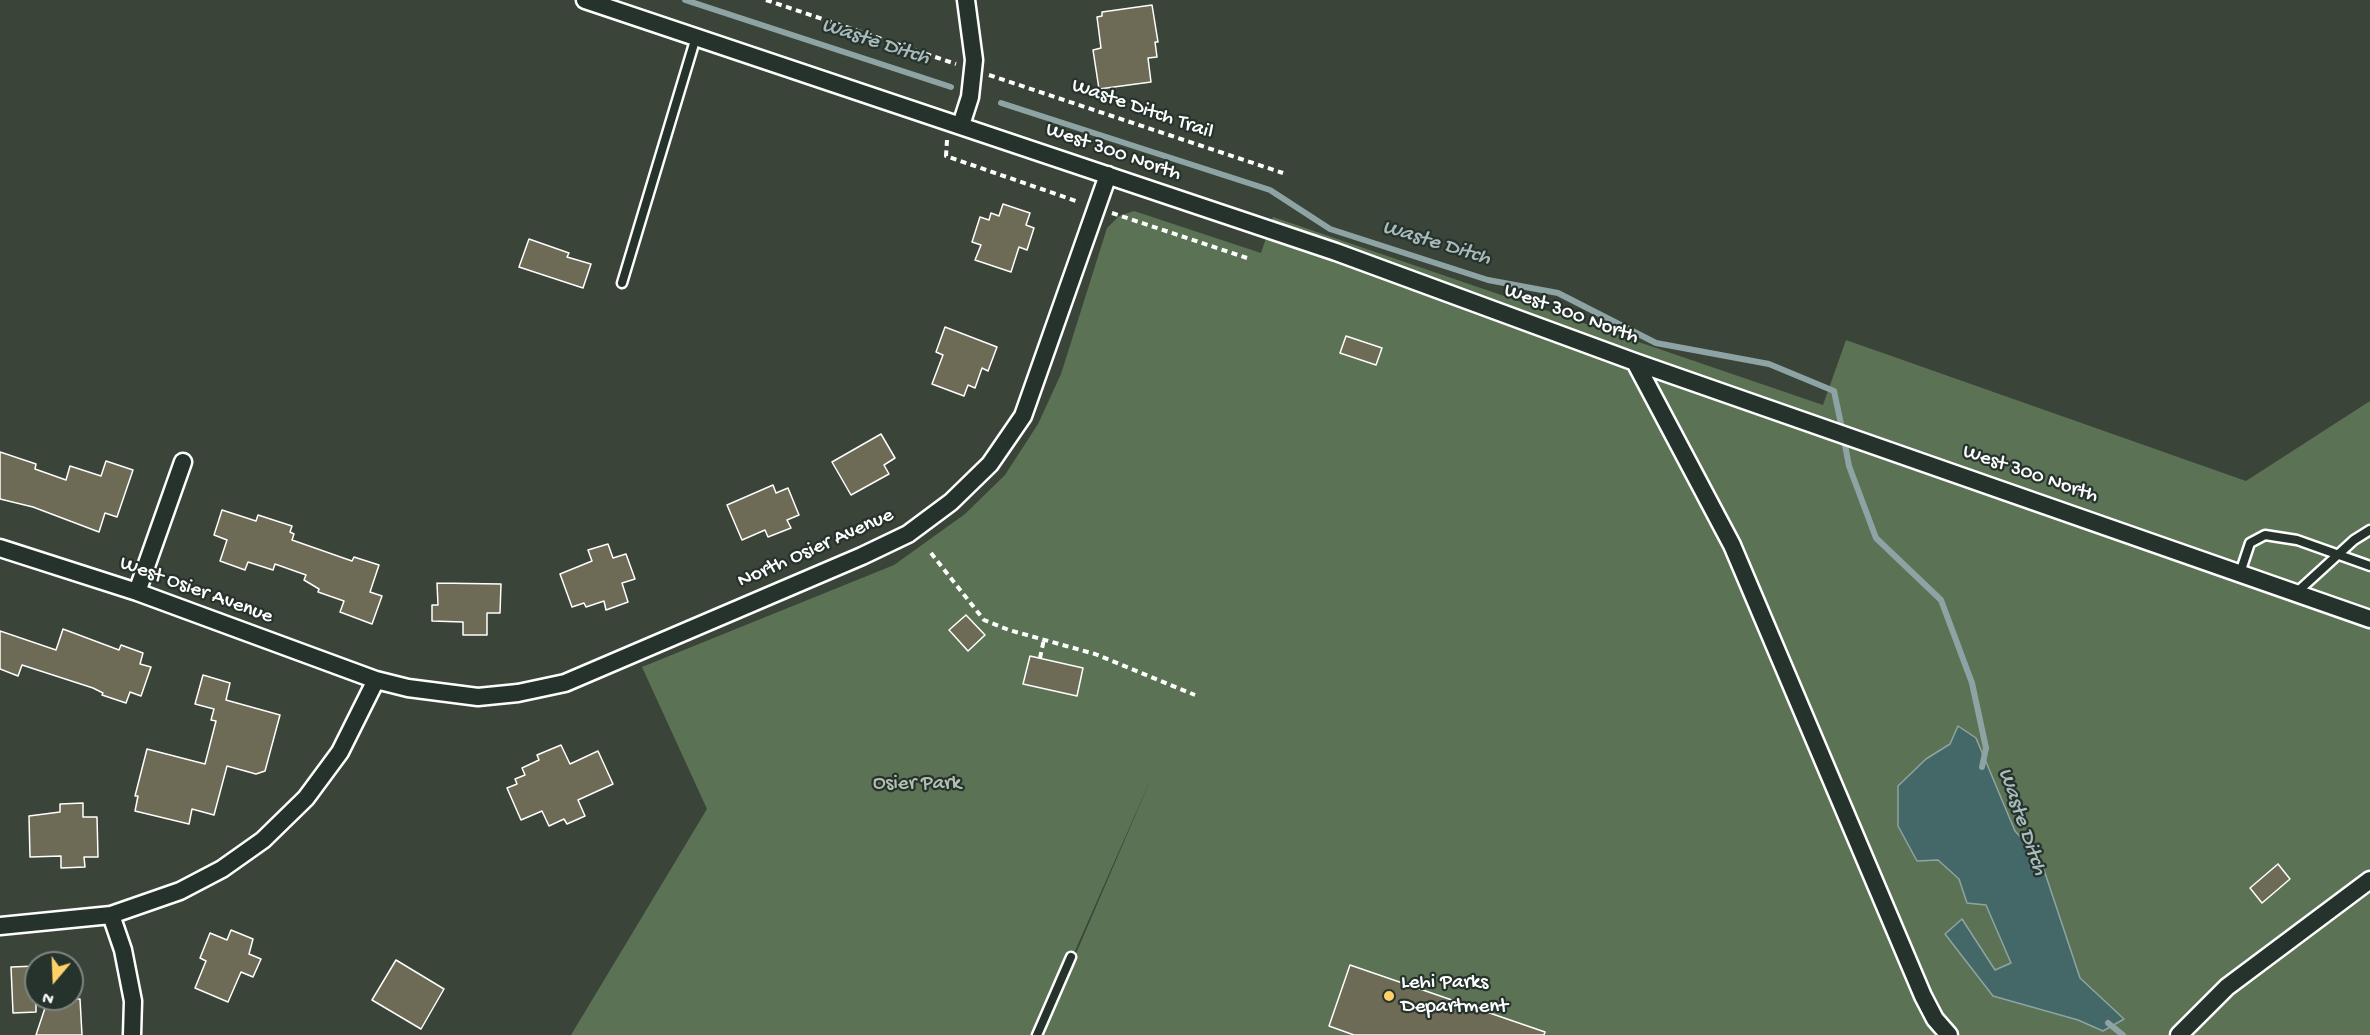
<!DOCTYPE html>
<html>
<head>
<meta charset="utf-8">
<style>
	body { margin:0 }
	#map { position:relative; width:2370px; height:1035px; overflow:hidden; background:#3b4439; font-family:"Gochi Hand",sans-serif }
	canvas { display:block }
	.north { position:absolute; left:24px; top:951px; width:60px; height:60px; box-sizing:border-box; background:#26332d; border:2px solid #7d8581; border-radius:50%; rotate:199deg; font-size:16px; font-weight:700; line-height:24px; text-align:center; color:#fff }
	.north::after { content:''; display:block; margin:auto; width:21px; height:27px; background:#ffd166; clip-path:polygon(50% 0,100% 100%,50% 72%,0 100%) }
</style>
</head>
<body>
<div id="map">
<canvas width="2370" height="1035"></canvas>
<div class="north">N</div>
</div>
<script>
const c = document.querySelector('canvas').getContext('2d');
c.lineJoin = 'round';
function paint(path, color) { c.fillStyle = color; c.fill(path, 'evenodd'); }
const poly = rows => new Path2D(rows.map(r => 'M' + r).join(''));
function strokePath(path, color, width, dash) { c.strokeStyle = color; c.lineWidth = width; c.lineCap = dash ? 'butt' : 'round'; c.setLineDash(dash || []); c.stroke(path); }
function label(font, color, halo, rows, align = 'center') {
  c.font = font + ' "Gochi Hand",sans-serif'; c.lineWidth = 4.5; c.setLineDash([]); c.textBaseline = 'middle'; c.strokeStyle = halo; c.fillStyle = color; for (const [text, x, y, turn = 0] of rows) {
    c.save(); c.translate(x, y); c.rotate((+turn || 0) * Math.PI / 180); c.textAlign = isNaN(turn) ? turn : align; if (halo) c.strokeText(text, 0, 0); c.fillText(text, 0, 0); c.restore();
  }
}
const green = poly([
	[1134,211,1261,253,1273,217,1823,405,1846,340,2246,481,2370,401,2370,1035,1041,1035,1153,774,1038,1035,571,1035,707,809,642,667,894,565,965,514,1005,475,1038,424,1061,374,1107,228,1119,216]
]);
const water = poly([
	[1958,726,1976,738,2015,831,2040,858,2080,978,2124,1019,2103,1031,2078,1020,1993,996,1945,934,1962,919,1995,970,2011,963,1986,905,1967,903,1959,879,1938,860,1917,861,1898,826,1898,786,1926,759,1950,744,1958,726]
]);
const stream = poly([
	[685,0,951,87],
	[1001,103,1270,190,1330,229,1488,280,1558,293,1656,343,1769,364,1834,391,1841,424],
	[1845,445,1849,466,1876,538,1941,600,1972,683,1986,748,1982,767],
	[2108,1023,2123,1035]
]);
const building = poly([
	[1152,5,1158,42,1155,42,1157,57,1148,58,1151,82,1099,89,1093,50,1101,48,1097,17,1102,16,1102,12,1152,5],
	[1003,204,1030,213,1026,225,1034,228,1027,250,1019,247,1011,272,975,260,981,245,972,242,980,217,989,220,991,213,999,216,1003,204],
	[529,239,569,253,567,257,591,264,583,288,519,267,529,239],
	[945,327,997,347,988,371,982,368,975,388,968,385,964,396,932,384,943,355,936,352,945,327],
	[1346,336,1382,348,1376,365,1340,353,1346,336],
	[881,434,895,458,884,465,889,474,851,495,832,462,881,434],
	[0,452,36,464,35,469,66,480,70,466,101,476,106,461,133,470,117,517,105,513,99,532,33,507,0,499,0,452],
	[773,485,776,493,788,488,799,515,787,520,791,528,768,537,765,530,742,540,727,505,773,485],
	[222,510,256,521,258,515,292,526,290,532,294,534,292,540,352,561,354,557,379,565,370,592,382,596,372,624,340,612,344,601,318,592,319,589,304,580,306,575,275,564,273,570,248,562,245,570,220,561,227,540,214,535,222,510],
	[608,544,613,558,626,554,635,579,622,583,628,602,606,610,604,601,586,607,584,603,572,607,560,574,592,561,588,550,608,544],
	[437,583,501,584,500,613,487,613,487,635,463,635,463,622,432,621,432,605,438,605,437,583],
	[966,615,985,635,968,651,949,630,966,615],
	[63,629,119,650,121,645,143,653,140,664,151,667,141,696,130,692,126,703,102,695,103,693,93,688,22,665,18,676,0,669,0,631,56,650,63,629],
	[1030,656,1083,668,1077,696,1023,684,1030,656],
	[203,675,230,683,226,700,280,715,265,771,256,774,227,766,214,815,192,809,189,824,135,811,138,796,135,796,147,749,205,764,216,721,211,720,214,709,195,704,203,675],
	[561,745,570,764,598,751,613,784,578,800,585,816,567,824,564,819,549,826,542,811,521,820,507,788,517,784,515,779,525,775,522,768,539,760,537,755,561,745],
	[83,803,83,817,97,817,98,857,84,857,85,867,61,868,61,856,30,857,29,816,60,812,60,804,83,803],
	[2278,864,2290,879,2262,903,2250,888,2278,864],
	[231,930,253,939,249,954,261,959,253,977,241,972,228,1002,195,988,206,961,200,958,210,933,227,940,231,930],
	[396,960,444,989,421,1029,372,1000,396,960],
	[1350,965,1545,1032,1544,1035,1354,1035,1329,1026,1350,965],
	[36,966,36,1012,13,1013,11,967,36,966],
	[48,999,80,999,82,1035,36,1035,48,999]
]);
const path = poly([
	[766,0,956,64],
	[989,75,1283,173],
	[947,140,946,156,1079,202],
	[1112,213,1247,258],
	[931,553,984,620,1009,630,1095,654,1195,695],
	[1040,658,1044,639]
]);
const service = poly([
	[622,283,696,37],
	[2240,573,2250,543,2265,535,2297,540,2370,566],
	[2296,593,2354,540,2370,530],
	[1037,1035,1071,957]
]);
const minor = poly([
	[585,0,1336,252,1635,362,2370,619],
	[961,125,970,97,974,60,966,0],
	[1635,362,1732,545,1923,996,1935,1019,1949,1035],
	[0,548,137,592,376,680,408,688,478,697,518,693,565,683,862,556,908,534,951,502,990,464,1023,416,1108,175],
	[137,592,183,462],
	[111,915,123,950,133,1001,132,1035],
	[0,926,111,915,180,891,222,869,263,840,306,798,340,752,376,680],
	[2179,1035,2227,987,2370,880]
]);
const markers = [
	[1389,996,6,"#ffd166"]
];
const streetNames = [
	["Waste Ditch Trail",1142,110,19],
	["West 300 North",1113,153,19],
	["West 300 North",1571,315,20],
	["West 300 North",2030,475,19],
	["North Osier Avenue",816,549,-24],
	["West Osier Avenue",196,591,20]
];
const parkNames = [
	["Osier Park",917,785]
];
const poiNames = [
	["Lehi Parks",1401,984],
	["Department",1401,1008]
];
const waterNames = [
	["Waste Ditch",875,43,18],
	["Waste Ditch",1436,244,17],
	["Waste Ditch",2021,822,71]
];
paint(green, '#5c7255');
paint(water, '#436867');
strokePath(water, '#8ea4a4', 1.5);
strokePath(stream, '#8ea4a4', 6);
paint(building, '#6d6a56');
strokePath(building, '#fff', 1.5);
strokePath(service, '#fff', 13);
strokePath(minor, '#fff', 21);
strokePath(path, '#fff', 4, [6, 4.5]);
strokePath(service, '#26332d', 8);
strokePath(minor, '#26332d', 16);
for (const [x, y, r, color] of markers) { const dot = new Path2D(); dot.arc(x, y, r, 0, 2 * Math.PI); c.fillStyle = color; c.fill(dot); strokePath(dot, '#26332d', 2); }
label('21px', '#fff', '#26332d', streetNames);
label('21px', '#b6c0b2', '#26332d', parkNames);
label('21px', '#fff', '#26332d', poiNames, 'left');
label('italic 22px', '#abb', '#26332d', waterNames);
</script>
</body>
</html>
